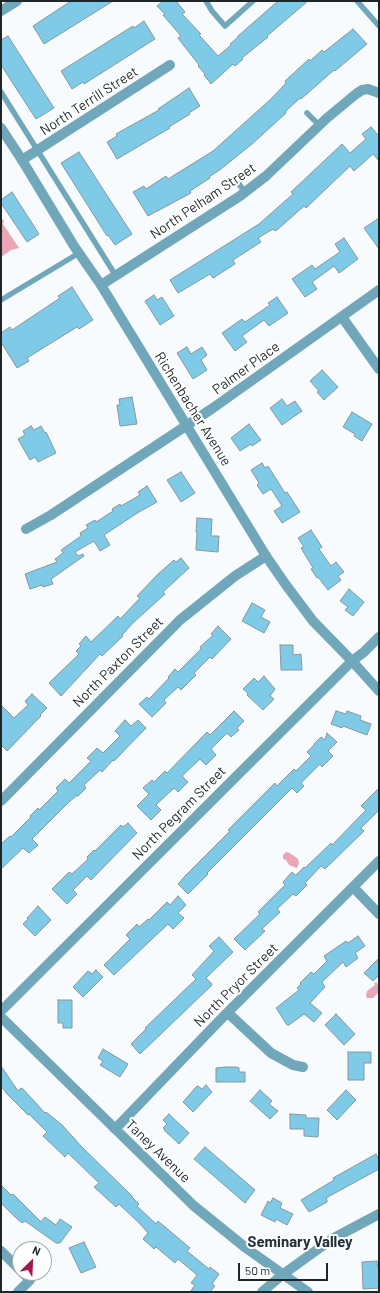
<!DOCTYPE html>
<html>
<head>
<meta charset="utf-8">
<style>
	body { margin:0 }
	#map { position:relative; width:380px; height:1293px; overflow:hidden; background:#f7fbfd; font-family:Barlow,sans-serif }
	canvas { display:block }
	.frame { position:absolute; inset:0; border:2px solid #1e2628; pointer-events:none }
	.north { position:absolute; left:12px; top:1241px; width:40px; height:40px; box-sizing:border-box; background:#fff; border:1px solid #a5a8a9; border-radius:50%; rotate:24deg; font-size:11px; font-weight:700; line-height:16px; text-align:center; color:#1e2628 }
	.north::after { content:''; display:block; margin:auto; width:14px; height:18px; background:#a71652; clip-path:polygon(50% 0,100% 100%,50% 72%,0 100%) }
	.scale { position:absolute; left:238px; top:1263px; width:90px; height:18px; box-sizing:border-box; border:2px solid #1e2628; border-top:0; padding-left:5px; font-size:12px; line-height:14px; white-space:nowrap; color:#1e2628; -webkit-text-stroke:3px #fff; paint-order:stroke }
</style>
</head>
<body>
<div id="map">
<canvas width="380" height="1293"></canvas>
<div class="frame"></div>
<div class="north">N</div>
<div class="scale">50 m</div>
</div>
<script>
const c = document.querySelector('canvas').getContext('2d');
c.lineJoin = 'round';
function paint(path, color) { c.fillStyle = color; c.fill(path, 'evenodd'); }
const poly = rows => new Path2D(rows.map(r => 'M' + r).join(''));
function strokePath(path, color, width, dash) { c.strokeStyle = color; c.lineWidth = width; c.lineCap = dash ? 'butt' : 'round'; c.setLineDash(dash || []); c.stroke(path); }
function label(font, color, halo, rows, align = 'center') {
  c.font = font + ' Barlow,sans-serif'; c.lineWidth = 4; c.setLineDash([]); c.textBaseline = 'middle'; c.strokeStyle = halo; c.fillStyle = color; for (const [text, x, y, turn = 0] of rows) {
    c.save(); c.translate(x, y); c.rotate((+turn || 0) * Math.PI / 180); c.textAlign = isNaN(turn) ? turn : align; if (halo) c.strokeText(text, 0, 0); c.fillText(text, 0, 0); c.restore();
  }
}
const water = poly([
	[1,219,4,220,3,224,19,248,11,250,1,257],
	[286,852,290,853,298,859,299,863,297,868,289,865,286,860,283,859,283,855],
	[377,982,377,984,379,985,379,992,373,998,367,998,366,996,367,991,375,985,374,983]
]);
const building = poly([
	[71,1,113,1,44,44,33,26,71,1],
	[163,1,176,1,185,12,182,14,201,34,199,35,218,56,231,45,230,44,238,37,238,36,278,1,308,1,267,36,268,37,242,58,243,59,235,66,233,64,211,84,204,75,205,74,198,66,199,65,178,38,181,36,163,15,165,14,157,6,163,1],
	[144,21,155,39,84,84,83,82,72,89,61,71,133,26,134,28,144,21],
	[353,29,367,44,335,71,334,70,301,99,300,98,285,112,286,113,252,144,221,169,209,177,210,178,190,191,191,193,148,216,133,192,144,186,146,189,166,176,168,179,213,151,272,98,286,83,285,81,309,59,310,61,322,50,324,52,353,29],
	[8,36,54,108,36,119,1,65,1,40,8,36],
	[189,88,200,106,189,113,190,114,169,127,170,128,117,159,107,142,117,136,116,134,159,110,158,109,189,88],
	[371,127,379,136,379,161,373,154,354,171,350,166,306,208,304,206,277,230,275,231,273,229,258,238,261,242,233,260,235,264,213,278,210,274,178,293,170,280,259,224,293,194,291,192,342,144,350,153,366,139,362,134,371,127],
	[79,152,132,234,115,245,108,235,107,236,61,163,79,152],
	[12,192,39,234,27,242,1,203,1,200,12,192],
	[379,218,379,249,364,228,379,218],
	[344,238,358,259,339,273,334,266,312,282,317,289,305,297,292,279,312,265,315,269,340,252,335,244,344,238],
	[72,287,93,320,79,329,77,327,27,358,29,361,17,368,1,342,1,333,10,327,12,330,60,298,58,296,72,287],
	[154,295,157,300,162,297,174,316,160,325,145,301,154,295],
	[277,297,288,313,269,326,264,320,242,336,247,342,235,351,222,333,242,319,245,322,270,305,268,303,277,297],
	[187,347,191,354,202,347,207,355,201,360,207,370,193,379,177,353,187,347],
	[322,370,338,387,324,400,317,392,319,391,310,381,322,370],
	[132,397,137,424,120,426,117,405,120,405,119,399,132,397],
	[282,399,287,406,295,401,302,411,282,425,270,408,282,399],
	[352,412,372,424,362,441,354,436,355,434,343,427,352,412],
	[249,424,261,440,252,446,251,444,240,451,231,438,249,424],
	[31,426,34,430,41,426,45,433,46,432,56,453,38,462,35,457,30,460,18,439,25,435,23,431,31,426],
	[262,463,265,468,268,466,285,493,287,492,300,512,282,523,274,511,282,506,271,489,263,494,257,485,259,483,251,470,262,463],
	[181,472,195,493,181,502,167,480,181,472],
	[147,486,157,502,139,512,104,535,110,545,100,551,94,541,75,552,78,556,83,554,84,556,51,579,53,584,43,587,42,585,30,589,25,574,57,562,55,559,63,553,61,550,81,536,80,533,88,528,86,525,95,520,96,522,113,511,112,509,120,504,121,506,140,495,138,492,147,486],
	[197,518,212,519,211,536,219,536,218,552,196,550,197,532,196,532,197,518],
	[311,530,322,547,319,549,331,566,336,562,344,572,338,576,341,580,328,590,318,577,317,578,311,569,313,568,301,548,304,547,298,538,311,530],
	[181,558,189,568,163,592,165,594,134,622,122,635,123,636,102,656,100,654,61,696,49,683,79,654,76,651,81,646,79,644,86,636,91,642,118,616,120,619,140,598,137,596,158,574,174,560,176,562,181,558],
	[349,589,364,602,353,616,345,610,348,607,340,601,349,589],
	[252,603,265,610,261,617,270,622,264,633,242,621,252,603],
	[218,626,231,639,212,659,210,657,194,673,196,675,181,690,178,687,164,700,166,703,152,717,139,704,147,697,149,699,169,678,168,677,175,669,178,672,201,649,200,647,213,635,211,634,218,626],
	[280,645,293,645,293,655,301,654,302,670,281,670,280,645],
	[264,676,275,689,270,696,274,699,263,710,247,695,248,693,243,689,254,678,258,682,264,676],
	[32,694,47,708,40,715,41,716,7,751,1,745,1,705,14,718,28,705,25,701,32,694],
	[234,711,244,721,237,728,239,730,231,737,227,733,211,749,216,755,206,765,200,759,182,776,188,782,178,792,174,788,156,805,161,810,151,820,137,806,149,794,143,788,152,780,154,782,165,771,167,773,207,732,210,735,234,711],
	[336,711,346,714,347,711,361,716,360,720,371,724,367,735,343,726,342,728,331,724,336,711],
	[125,720,131,726,138,720,146,728,114,761,113,760,102,772,100,770,84,785,86,788,78,796,76,796,69,802,32,839,38,845,29,853,23,848,1,869,1,844,10,836,11,837,31,817,30,816,38,808,39,810,58,791,56,788,65,779,69,783,91,761,87,758,97,748,103,753,120,736,115,731,125,720],
	[327,733,337,742,328,751,333,756,322,767,320,764,301,783,304,786,297,793,292,788,207,873,208,874,188,894,178,884,185,876,230,831,228,830,275,783,277,786,294,769,296,771,311,756,307,752,314,745,314,744,321,737,325,740,327,733],
	[379,788,379,810,361,828,364,831,325,869,321,866,305,883,307,885,296,896,293,894,277,909,280,912,262,929,265,931,245,950,234,939,260,914,258,912,285,885,283,882,292,872,295,875,296,875,304,867,305,868,331,843,332,845,366,810,361,806,379,788],
	[128,823,137,833,91,880,87,876,73,890,77,894,67,904,52,889,69,872,72,874,88,859,87,857,94,850,95,851,121,825,123,827,128,823],
	[178,896,186,905,178,913,184,918,173,929,168,924,114,975,104,965,130,939,126,935,137,924,139,927,148,919,149,920,167,902,170,905,178,896],
	[38,906,51,920,35,936,23,924,28,919,27,918,38,906],
	[358,936,365,946,355,953,358,958,346,967,343,962,322,982,325,987,310,1003,322,1013,314,1022,304,1014,289,1025,287,1025,276,1008,299,990,297,988,301,984,300,983,311,972,314,974,327,961,324,956,346,941,348,943,358,936],
	[219,937,233,952,206,978,212,984,211,986,140,1054,131,1044,146,1029,145,1028,196,979,192,975,214,951,209,946,219,937],
	[379,958,379,975,373,981,364,973,379,958],
	[96,970,103,977,83,997,73,987,87,972,88,971,92,974,96,970],
	[58,1000,72,1000,72,1028,63,1028,63,1023,58,1023,58,1000],
	[336,1014,355,1034,344,1045,325,1025,336,1014],
	[103,1049,128,1064,120,1077,100,1065,103,1061,98,1058,103,1049],
	[348,1052,371,1052,371,1063,364,1063,364,1080,348,1080,348,1052],
	[1,1066,18,1091,21,1088,23,1089,45,1113,46,1112,62,1125,82,1147,133,1197,132,1197,139,1204,137,1206,156,1224,158,1221,190,1248,187,1251,209,1269,210,1267,219,1274,212,1284,215,1286,210,1292,190,1292,195,1285,191,1283,197,1275,178,1259,175,1263,156,1247,154,1249,143,1239,148,1233,140,1224,119,1204,116,1207,94,1187,99,1183,68,1153,65,1157,43,1136,47,1132,29,1114,28,1115,7,1094,1,1086,1,1066],
	[226,1067,236,1067,239,1068,239,1072,245,1072,245,1082,216,1082,216,1068,226,1067],
	[206,1085,212,1092,193,1112,183,1102,196,1087,198,1086,202,1089,206,1085],
	[260,1090,272,1101,269,1104,278,1111,270,1119,250,1101,260,1090],
	[346,1090,356,1100,337,1120,327,1110,346,1090],
	[169,1114,189,1133,179,1144,164,1130,165,1129,163,1128,167,1124,163,1120,169,1114],
	[290,1114,306,1115,306,1118,319,1118,318,1137,304,1136,304,1129,290,1129,290,1114],
	[205,1147,255,1190,245,1203,194,1159,205,1147],
	[376,1154,379,1160,379,1169,326,1198,327,1200,327,1202,309,1212,301,1200,334,1180,333,1178,376,1154],
	[1,1185,11,1195,13,1194,41,1222,45,1217,56,1225,60,1219,72,1227,60,1243,56,1243,25,1221,22,1223,15,1217,1,1203,1,1185],
	[273,1198,282,1203,280,1208,293,1214,287,1225,276,1219,275,1222,261,1215,268,1201,270,1203,273,1198],
	[84,1242,96,1267,81,1273,69,1248,84,1242],
	[377,1261,378,1268,379,1268,379,1288,363,1289,362,1262,377,1261]
]);
const service = poly([
	[206,1,212,11,225,26,253,1],
	[357,1,379,26],
	[1,92,116,276],
	[307,113,319,125],
	[235,179,245,192],
	[1,300,79,253]
]);
const minor = poly([
	[1,11,17,1],
	[22,160,170,65],
	[101,285,240,196,266,176,327,118,356,94,362,90,368,89,379,93],
	[342,317,379,369],
	[26,529,51,515,213,408,379,290],
	[352,661,379,691],
	[1,801,180,620,235,576,266,556],
	[353,887,379,914],
	[228,1013,271,1053,293,1065,303,1067],
	[114,1128,118,1126,222,1018,379,861],
	[1,1251,20,1270],
	[18,1292,30,1280,23,1273],
	[262,1292,282,1275,332,1239,379,1214]
]);
const tertiary = poly([
	[1,128,22,160,74,246,101,285,266,556,286,585,313,621,352,661],
	[1,1011,352,661,364,652,379,637],
	[1,1017,194,1206,246,1248,308,1292]
]);
const streetNames = [
	["North Terrill Street",89,101,-33],
	["North Pelham Street",203,201,-34],
	["Palmer Place",246,368,-36],
	["Richenbacher Avenue",193,409,58],
	["North Paxton Street",118,662,-45],
	["North Pegram Street",179,813,-45],
	["North Pryor Street",236,985,-45],
	["Taney Avenue",158,1151,44]
];
const neighbourhoodNames = [
	["Seminary Valley",300,1242]
];
paint(water, '#eba6b6');
paint(building, '#7fcae6');
strokePath(building, '#85989f', 1);
strokePath(service, '#70a7bb', 5.5);
strokePath(minor, '#70a7bb', 10);
strokePath(tertiary, '#70a7bb', 10);
label('14px', '#1e2628', '#fff', streetNames);
label('bold 15px', '#223238', '#fff', neighbourhoodNames);
</script>
</body>
</html>
